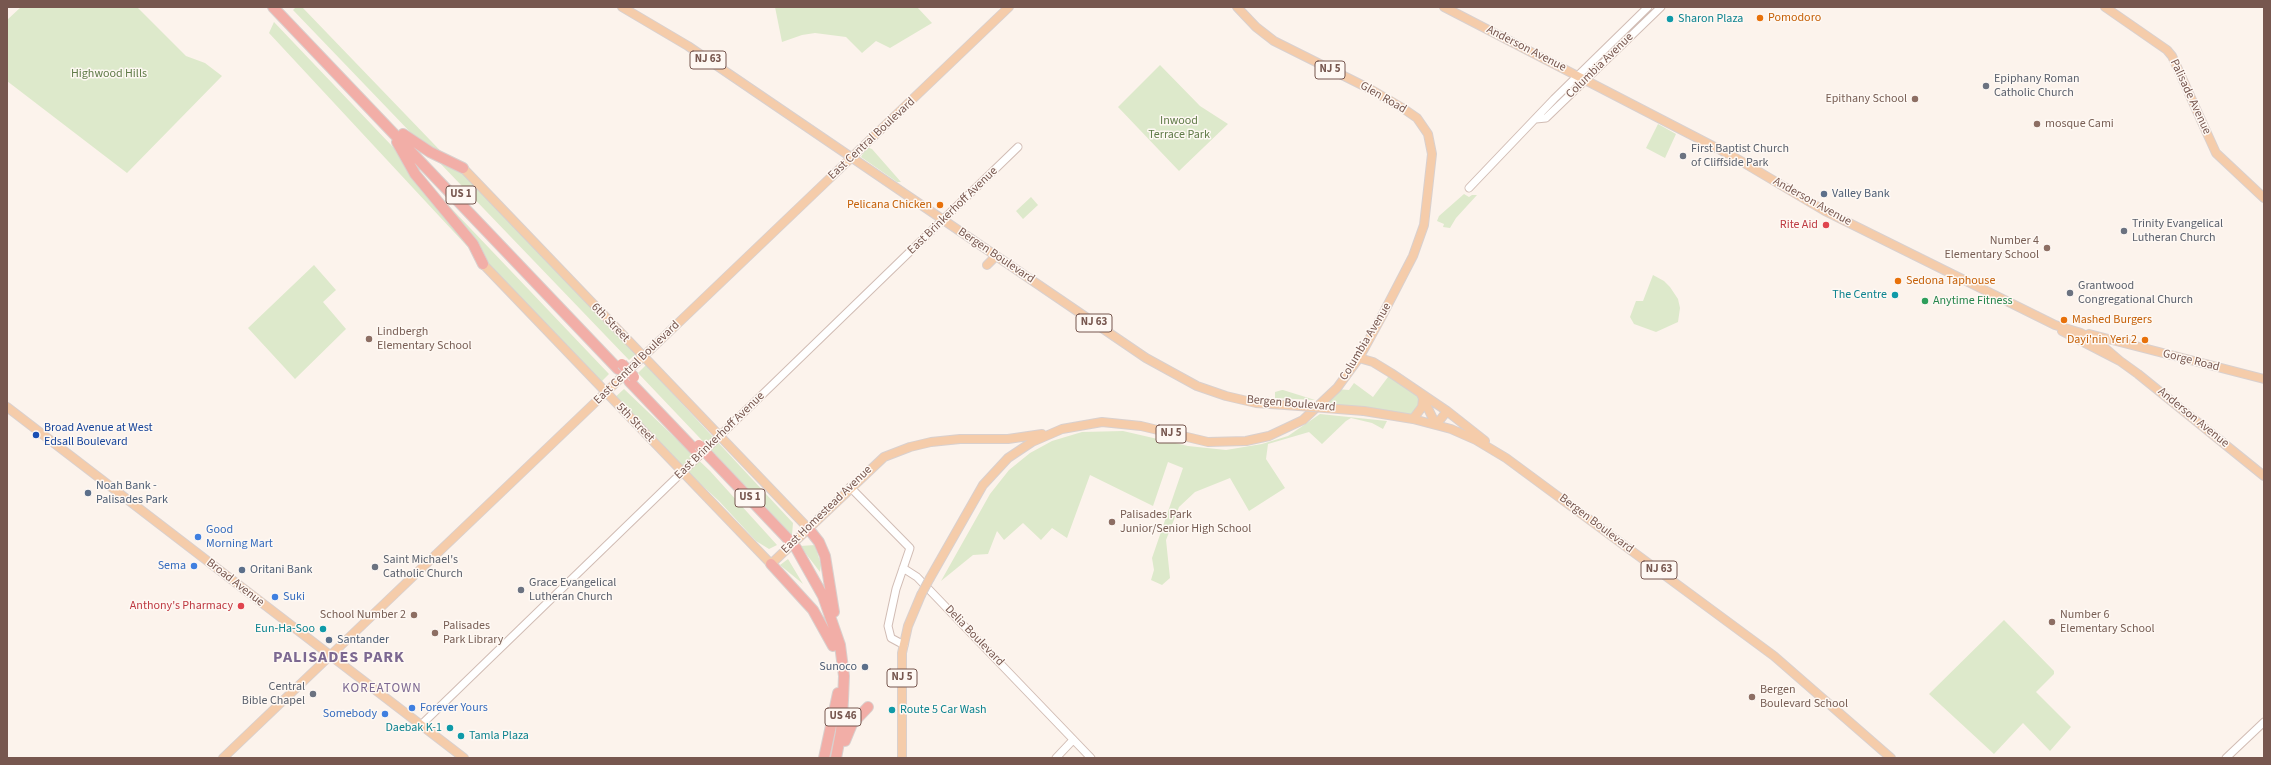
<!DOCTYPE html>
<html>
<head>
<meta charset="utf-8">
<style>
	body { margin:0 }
	#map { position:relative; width:2271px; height:765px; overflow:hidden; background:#fcf3ec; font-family:"Source Sans 3",sans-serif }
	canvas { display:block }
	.frame { position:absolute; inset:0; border:8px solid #77574f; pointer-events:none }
</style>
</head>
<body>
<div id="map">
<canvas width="2271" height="765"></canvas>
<div class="frame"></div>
</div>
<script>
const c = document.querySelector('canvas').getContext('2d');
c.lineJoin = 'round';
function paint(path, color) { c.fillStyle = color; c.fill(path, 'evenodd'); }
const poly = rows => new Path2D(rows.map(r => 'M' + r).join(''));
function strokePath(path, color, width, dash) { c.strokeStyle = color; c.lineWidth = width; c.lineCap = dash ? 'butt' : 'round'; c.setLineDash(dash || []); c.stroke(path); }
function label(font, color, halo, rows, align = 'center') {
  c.font = font + ' "Source Sans 3",sans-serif'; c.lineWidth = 3; c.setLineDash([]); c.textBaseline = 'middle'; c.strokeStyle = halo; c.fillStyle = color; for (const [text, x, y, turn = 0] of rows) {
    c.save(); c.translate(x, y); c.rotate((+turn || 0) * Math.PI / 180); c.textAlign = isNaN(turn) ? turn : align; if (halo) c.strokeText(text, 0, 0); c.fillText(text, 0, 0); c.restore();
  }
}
const green = poly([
	[21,7,137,7,186,56,205,63,222,76,127,173,7,81,7,20],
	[296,7,302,7,636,354,629,360,293,10],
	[775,7,917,7,932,23,890,48,876,41,862,53,846,37,815,33,802,35,782,42],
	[274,22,609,374,597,386,269,33],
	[1160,65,1200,106,1228,124,1179,171,1118,107],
	[1658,124,1676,134,1665,158,1646,148],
	[867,147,872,149,901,182,897,182,861,157],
	[1464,194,1469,197,1472,195,1477,195,1456,218,1450,228,1443,227,1444,224,1437,221,1439,216],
	[1031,197,1038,205,1023,219,1016,211],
	[314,265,336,290,323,302,346,329,295,379,248,328],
	[1653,275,1664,281,1670,287,1678,299,1680,308,1678,322,1656,332,1634,324,1630,317,1636,301,1643,301],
	[646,365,793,523,792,535,638,373],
	[1391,373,1423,399,1413,419,1317,407,1336,389,1349,390,1354,383,1373,397],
	[624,389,710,471,777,545,769,549,756,541,719,501,611,401],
	[1282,390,1283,390,1315,400,1275,398,1275,392],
	[1320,414,1387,421,1383,429,1372,423,1351,418,1346,421,1322,444,1309,432,1268,444,1266,459,1285,488,1249,511,1230,478,1195,492,1179,507,1166,540,1170,578,1162,585,1151,580,1154,570,1152,558,1183,468,1168,462,1153,506,1090,475,1067,538,1052,528,1041,540,1023,523,1004,540,997,531,988,554,973,555,941,581,990,494,1009,470,1030,453,1052,441,1082,432,1123,431,1188,446,1226,450,1262,444,1288,436],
	[815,545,821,565,820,572,800,546],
	[788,559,803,584,780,565],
	[2004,620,2054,671,2054,674,2036,692,2071,727,2050,751,2023,723,1994,754,1929,694]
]);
const minor = poly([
	[1536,119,1546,118,1661,7],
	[1469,188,1554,99,1648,7],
	[850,487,910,548,896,589,888,626,891,638,904,645],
	[903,568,917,577,1091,758],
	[421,725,1018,147],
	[1056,758,1073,740],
	[2226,758,2264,722]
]);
const major = poly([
	[622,7,688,46,1146,358,1197,386,1226,396,1256,403,1299,406],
	[1444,7,1734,157,1825,211,2055,325,2081,333,2099,343,2120,361],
	[2105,7,2167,50,2172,56,2216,153,2264,198],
	[463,168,808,528],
	[483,264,771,564,884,457,910,447,931,442,960,439,1008,439,1042,434],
	[987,265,996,256],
	[2062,331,2120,361,2138,374,2264,476],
	[2089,334,2264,379],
	[1359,358,1373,362,1391,373,1447,411,1485,441],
	[1421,394,1436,425],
	[7,407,464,758],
	[1364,411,1413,419,1451,429,1476,440,1506,458,1774,656,1891,758],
	[1413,419,1422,407,1423,399],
	[1436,425,1447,411],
	[930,578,983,485,1008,458,1032,442,1062,429,1102,422,1141,426,1208,442,1246,441,1269,436,1303,420,1337,388,1359,358,1383,314,1413,256,1424,225,1432,154,1428,134,1417,118,1404,109,1370,89,1274,41,1256,27,1237,7],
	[223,758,1009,7],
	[902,758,902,653,908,626,921,595]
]);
const highway = poly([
	[273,7,618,369],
	[403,134,430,152,463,168],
	[397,142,415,174,473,244,483,264],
	[629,381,694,449],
	[710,457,788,539],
	[808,528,819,542,825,556,834,612],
	[796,548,823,596,840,645,844,676,843,700,841,732,836,758],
	[771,564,813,610,833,646],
	[845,741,852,724,868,707],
	[824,758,838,693]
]);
const majorBridge = poly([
	[1299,406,1364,411],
	[921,595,930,578]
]);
const highwayBridge = poly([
	[622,364,634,377],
	[699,445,710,457],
	[788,539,796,548]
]);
const markers = [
	[1760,18,4,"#e8710a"],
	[1670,19,4,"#0f9aa8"],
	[1986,86,4,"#6b7280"],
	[1915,99,4,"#8d6e63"],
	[2037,124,4,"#8d6e63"],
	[1683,156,4,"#6b7280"],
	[1824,194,4,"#5c6f8a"],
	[940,205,4,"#e8710a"],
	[1826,225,4,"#e0444e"],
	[2124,231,4,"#6b7280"],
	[2047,248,4,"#8d6e63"],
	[1898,281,4,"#e8710a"],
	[2070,293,4,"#6b7280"],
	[1895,295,4,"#0f9aa8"],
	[1925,301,4,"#2e9e5b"],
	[2064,320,4,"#e8710a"],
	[369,339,4,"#8d6e63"],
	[2145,340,4,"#e8710a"],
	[36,435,4,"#1a4fb4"],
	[88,493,4,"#5c6f8a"],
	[1112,522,4,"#8d6e63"],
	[198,537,4,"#3f7fe0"],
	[194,566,4,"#3f7fe0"],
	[375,567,4,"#6b7280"],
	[242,570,4,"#5c6f8a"],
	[521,590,4,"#6b7280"],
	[275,597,4,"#3f7fe0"],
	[241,606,4,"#e0444e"],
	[414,615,4,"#8d6e63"],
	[2052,622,4,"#8d6e63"],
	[323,629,4,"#0f9aa8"],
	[435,633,4,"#8d6e63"],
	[329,640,4,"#5c6f8a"],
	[865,667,4,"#5c6f8a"],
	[313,694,4,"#6b7280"],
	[1752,697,4,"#8d6e63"],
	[412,708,4,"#3f7fe0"],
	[892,710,4,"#0f9aa8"],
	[385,714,4,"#3f7fe0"],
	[450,728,4,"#0f9aa8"],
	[461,736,4,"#0f9aa8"]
];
const shields = [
	[708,60,36],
	[1330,70,30],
	[461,195,30],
	[1094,323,36],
	[1171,434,30],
	[750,498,30],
	[1659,570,36],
	[902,678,30],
	[843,717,36]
];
const shieldNames = [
	["NJ 63",708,60],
	["NJ 5",1330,70],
	["US 1",461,195],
	["NJ 63",1094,323],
	["NJ 5",1171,434],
	["US 1",750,498],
	["NJ 63",1659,570],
	["NJ 5",902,678],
	["US 46",843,717]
];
const foodNames = [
	["Pomodoro",1768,18],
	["Pelicana Chicken",932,205,"right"],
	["Sedona Taphouse",1906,281],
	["Mashed Burgers",2072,320],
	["Dayi'nin Yeri 2",2137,340,"right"]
];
const cultureNames = [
	["Sharon Plaza",1678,19],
	["The Centre",1887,295,"right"],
	["Eun-Ha-Soo",315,629,"right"],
	["Route 5 Car Wash",900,710],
	["Daebak K-1",442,728,"right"],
	["Tamla Plaza",469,736]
];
const streetNames = [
	["Anderson Avenue",1526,49,27],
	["Columbia Avenue",1600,66,-44],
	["Palisade Avenue",2190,97,65],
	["Glen Road",1383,98,30],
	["East Central Boulevard",872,139,-43],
	["Anderson Avenue",1812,202,29],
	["East Brinkerhoff Avenue",953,211,-44],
	["Bergen Boulevard",996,256,34],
	["6th Street",610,323,46],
	["Columbia Avenue",1366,342,-59],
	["Gorge Road",2191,361,14],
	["East Central Boulevard",637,363,-44],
	["Bergen Boulevard",1291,404,5],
	["Anderson Avenue",2193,418,39],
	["5th Street",635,423,46],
	["East Brinkerhoff Avenue",720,436,-44],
	["East Homestead Avenue",827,510,-44],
	["Bergen Boulevard",1596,524,37],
	["Broad Avenue",235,583,38],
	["Delia Boulevard",974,636,46]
];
const parkNames = [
	["Highwood Hills",109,74],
	["Inwood",1179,121],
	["Terrace Park",1179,135]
];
const worshipNames = [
	["Epiphany Roman",1994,79],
	["Catholic Church",1994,93],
	["First Baptist Church",1691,149],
	["of Cliffside Park",1691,163],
	["Trinity Evangelical",2132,224],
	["Lutheran Church",2132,238],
	["Grantwood",2078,286],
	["Congregational Church",2078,300],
	["Saint Michael's",383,560],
	["Catholic Church",383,574],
	["Grace Evangelical",529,583],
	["Lutheran Church",529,597],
	["Central",305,687,"right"],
	["Bible Chapel",305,701,"right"]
];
const educationNames = [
	["Epithany School",1907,99,"right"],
	["mosque Cami",2045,124],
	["Number 4",2039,241,"right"],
	["Elementary School",2039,255,"right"],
	["Lindbergh",377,332],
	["Elementary School",377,346],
	["Palisades Park",1120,515],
	["Junior/Senior High School",1120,529],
	["School Number 2",406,615,"right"],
	["Number 6",2060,615],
	["Elementary School",2060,629],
	["Palisades",443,626],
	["Park Library",443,640],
	["Bergen",1760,690],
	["Boulevard School",1760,704]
];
const serviceNames = [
	["Valley Bank",1832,194],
	["Noah Bank -",96,486],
	["Palisades Park",96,500],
	["Oritani Bank",250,570],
	["Santander",337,640],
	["Sunoco",857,667,"right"]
];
const healthNames = [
	["Rite Aid",1818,225],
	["Anthony's Pharmacy",233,606]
];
const leisureNames = [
	["Anytime Fitness",1933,301]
];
const transitNames = [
	["Broad Avenue at West",44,428],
	["Edsall Boulevard",44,442]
];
const shopNames = [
	["Good",206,530],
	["Morning Mart",206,544],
	["Sema",186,566,"right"],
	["Suki",283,597],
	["Forever Yours",420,708],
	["Somebody",377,714,"right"]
];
const neighbourhoodNames = [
	["KOREATOWN",382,689]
];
const districtNames = [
	["PALISADES PARK",339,658]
];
paint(green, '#dde9cb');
strokePath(minor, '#d1bcb4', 9);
strokePath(major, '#d9d0ce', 10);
strokePath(highway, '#d9d0ce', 12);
strokePath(minor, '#fff', 7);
strokePath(major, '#f5ccaa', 8);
strokePath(highway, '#f2aea7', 10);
strokePath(majorBridge, '#d9d0ce', 10, []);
strokePath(highwayBridge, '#d9d0ce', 12, []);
strokePath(majorBridge, '#f5ccaa', 8);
strokePath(highwayBridge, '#f2aea7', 10);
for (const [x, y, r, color] of markers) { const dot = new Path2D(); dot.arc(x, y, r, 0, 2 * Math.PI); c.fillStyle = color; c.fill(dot); strokePath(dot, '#fef8f3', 1.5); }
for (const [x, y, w] of shields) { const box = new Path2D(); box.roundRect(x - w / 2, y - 9, w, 18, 3); c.fillStyle = '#fef8f3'; c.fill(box); strokePath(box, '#77574f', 1); }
label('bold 11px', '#77574f', null, shieldNames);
label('12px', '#c56008', '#fef8f3', foodNames, 'left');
label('12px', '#0d838f', '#fef8f3', cultureNames, 'left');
label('12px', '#77574f', '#fef8f3', streetNames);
label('12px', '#607b48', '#fef8f3', parkNames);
label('12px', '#5b616d', '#fef8f3', worshipNames, 'left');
label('12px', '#785e54', '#fef8f3', educationNames, 'left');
label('12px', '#4e5e75', '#fef8f3', serviceNames, 'left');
label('12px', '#be3a42', '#fef8f3', healthNames, 'right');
label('12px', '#27864d', '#fef8f3', leisureNames, 'left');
label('12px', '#164399', '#fef8f3', transitNames, 'left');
label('12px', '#366cbe', '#fef8f3', shopNames, 'left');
c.letterSpacing = '1px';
label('13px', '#7c6891', '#fef8f3', neighbourhoodNames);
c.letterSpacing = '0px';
c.letterSpacing = '1px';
label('bold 16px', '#7c6891', '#fef8f3', districtNames);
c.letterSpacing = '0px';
</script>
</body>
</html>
